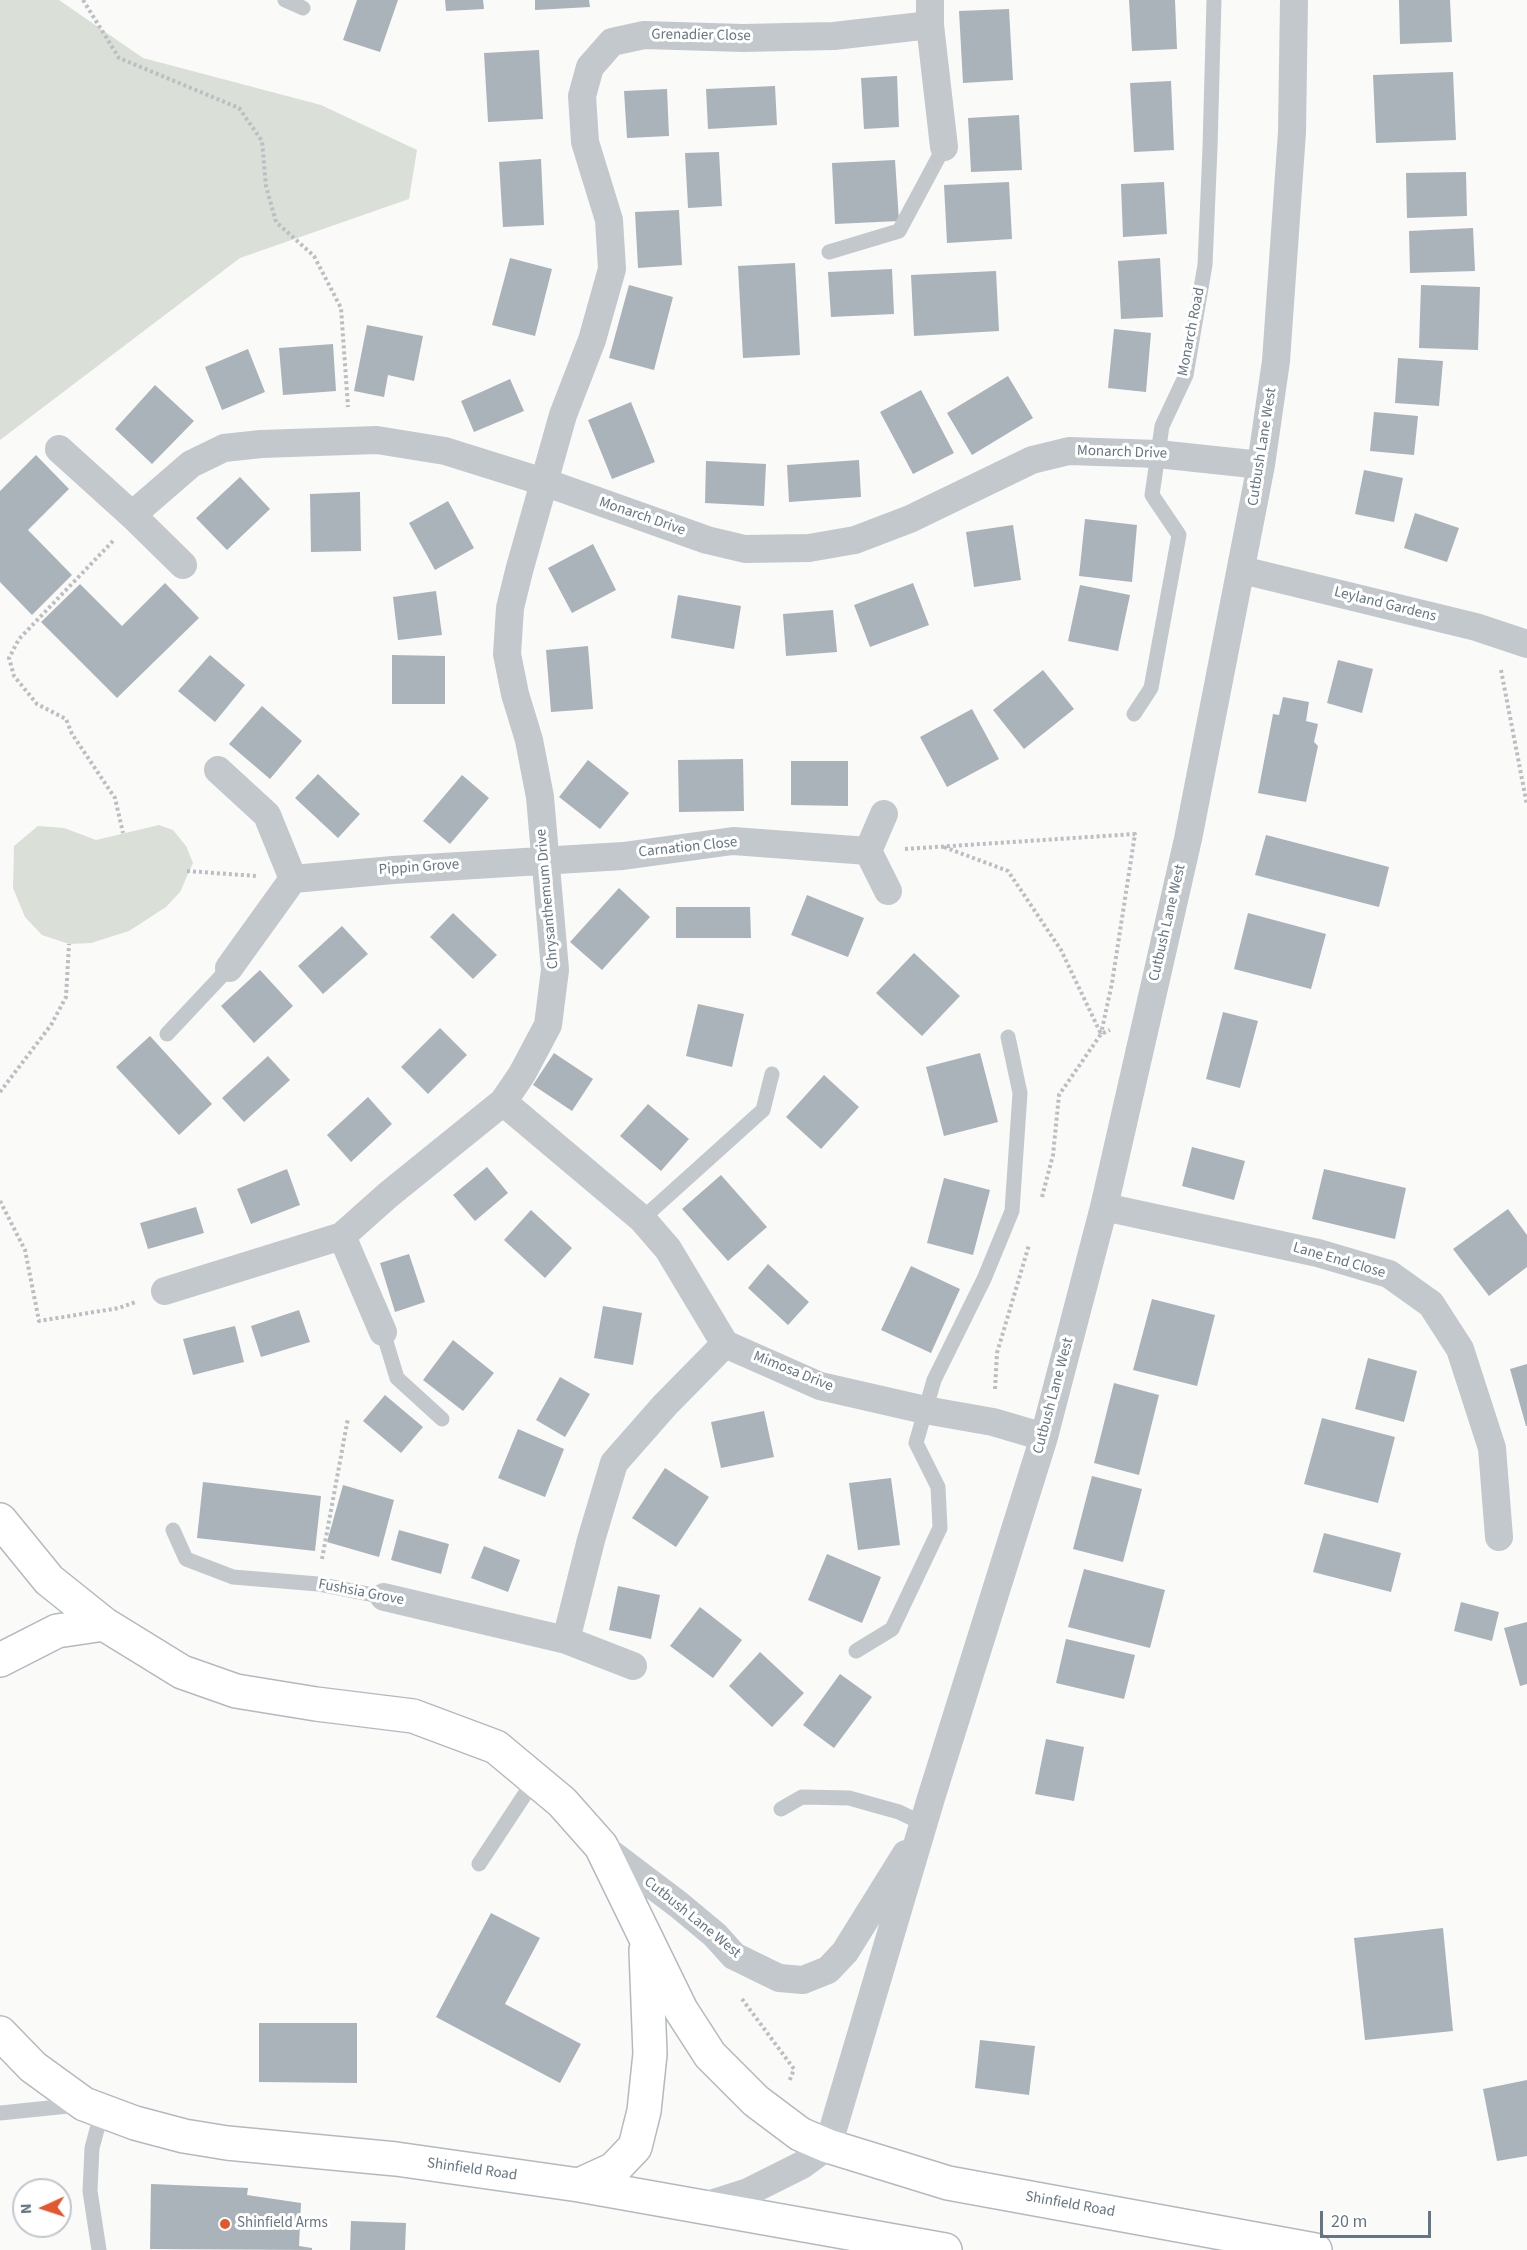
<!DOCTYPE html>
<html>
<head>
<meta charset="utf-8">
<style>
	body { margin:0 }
	#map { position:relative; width:1527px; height:2250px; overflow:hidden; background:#fafaf8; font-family:"Source Sans 3",sans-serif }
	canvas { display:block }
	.north { position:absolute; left:12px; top:2178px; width:60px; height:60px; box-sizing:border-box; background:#fff; border:2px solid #c1c8cd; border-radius:50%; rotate:267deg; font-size:16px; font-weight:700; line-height:24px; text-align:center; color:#657683 }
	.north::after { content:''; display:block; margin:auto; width:21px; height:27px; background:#e4572e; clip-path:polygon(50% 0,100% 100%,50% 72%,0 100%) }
	.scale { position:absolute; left:1320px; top:2211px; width:111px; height:27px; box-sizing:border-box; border:3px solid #657683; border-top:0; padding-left:8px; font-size:18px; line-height:21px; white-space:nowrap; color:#657683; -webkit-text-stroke:4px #fff; paint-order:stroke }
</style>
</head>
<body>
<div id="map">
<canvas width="1527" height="2250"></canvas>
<div class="north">N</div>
<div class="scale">20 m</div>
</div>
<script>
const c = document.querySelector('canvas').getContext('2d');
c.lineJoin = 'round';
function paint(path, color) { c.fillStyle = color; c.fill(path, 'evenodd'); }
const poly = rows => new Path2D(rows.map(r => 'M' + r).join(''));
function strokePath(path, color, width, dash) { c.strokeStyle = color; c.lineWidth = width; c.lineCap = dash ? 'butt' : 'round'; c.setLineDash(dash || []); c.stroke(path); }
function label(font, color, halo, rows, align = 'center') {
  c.font = font + ' "Source Sans 3",sans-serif'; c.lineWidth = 6; c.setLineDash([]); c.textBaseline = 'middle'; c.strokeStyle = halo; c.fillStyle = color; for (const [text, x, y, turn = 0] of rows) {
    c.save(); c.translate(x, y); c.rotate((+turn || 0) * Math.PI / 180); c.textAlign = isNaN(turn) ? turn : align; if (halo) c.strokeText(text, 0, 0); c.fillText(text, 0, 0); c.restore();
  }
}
const green = poly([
	[0,0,59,0,143,58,321,105,417,150,409,199,240,258,0,440],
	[159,825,173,830,186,846,193,863,180,892,166,907,129,931,91,943,69,944,42,935,25,917,13,888,14,846,38,826,64,828,96,840]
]);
const building = poly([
	[357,0,398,0,380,52,343,40],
	[445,0,483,0,484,9,446,11],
	[535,0,589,0,590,7,535,10],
	[1129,0,1175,0,1177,49,1132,51],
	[1399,0,1450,0,1452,42,1400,44],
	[1009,9,1013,80,963,83,959,11],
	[539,50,543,119,488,122,484,53],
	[1453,72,1456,140,1376,143,1373,75],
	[897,76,899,127,864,129,861,78],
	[1171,81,1174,150,1134,152,1130,83],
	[775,86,777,125,708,129,706,89],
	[667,89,669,136,627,138,624,91],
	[1019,115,1022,170,971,172,968,118],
	[719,152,722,206,688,208,685,153],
	[541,159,544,225,503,227,499,162],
	[895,160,899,221,835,224,832,163],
	[1466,172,1467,216,1407,218,1406,173],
	[1009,182,1012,239,947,243,944,185],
	[1164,182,1167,234,1123,237,1121,184],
	[679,210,682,265,638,268,635,212],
	[1473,228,1475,271,1410,273,1409,231],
	[510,258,552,269,535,336,492,325],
	[1160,258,1163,317,1121,319,1118,261],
	[795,263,800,355,743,358,738,266],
	[892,269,894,314,831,317,828,272],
	[996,271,999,331,914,336,911,275],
	[629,285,673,297,654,370,609,358],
	[1421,285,1480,287,1478,350,1419,348],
	[367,325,423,336,414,381,388,375,384,397,354,391],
	[1114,329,1151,333,1146,392,1108,388],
	[333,344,336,391,283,395,279,348],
	[248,349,265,392,222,410,205,367],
	[1398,358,1443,361,1439,406,1395,403],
	[1008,376,1033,418,972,455,947,413],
	[510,379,524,411,474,432,461,401],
	[155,385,194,421,152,464,115,429],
	[921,390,954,453,913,474,880,412],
	[631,402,655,462,612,479,588,420],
	[1374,412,1418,416,1414,455,1370,451],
	[36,455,69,489,28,530,72,575,32,615,0,582,0,491],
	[859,460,861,497,789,502,787,465],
	[706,461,766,464,764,506,705,503],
	[1364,470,1403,478,1394,522,1355,514],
	[240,477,270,509,227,550,196,518],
	[360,492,361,551,311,552,310,494],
	[448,501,474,548,435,570,409,523],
	[1415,513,1459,528,1447,562,1404,548],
	[1085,519,1137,525,1132,582,1079,576],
	[1013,525,1021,580,974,587,966,532],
	[593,544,616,590,572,613,548,568],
	[165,583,199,618,117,698,41,622,80,584,122,626],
	[913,583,929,625,870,647,854,605],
	[1080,585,1130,595,1118,651,1068,641],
	[436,591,442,635,398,640,393,597],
	[678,595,741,606,734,649,671,638],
	[833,610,837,652,786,656,783,614],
	[588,646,593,709,551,712,546,650],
	[210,655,245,685,215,722,178,691],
	[392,655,445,656,445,704,392,704],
	[1338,660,1373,669,1362,713,1327,703],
	[1043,670,1074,709,1024,749,993,710],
	[1283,697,1309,702,1306,721,1318,724,1314,742,1318,746,1306,802,1258,793,1273,714,1279,715],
	[262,706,302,741,270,779,229,744],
	[972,709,999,759,947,787,920,737],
	[743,759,744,811,679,812,678,760],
	[588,760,629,793,600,829,559,797],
	[791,761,848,761,848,806,791,805],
	[318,774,360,814,338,838,295,798],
	[462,775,489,798,450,844,423,821],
	[1266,835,1389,867,1379,907,1255,875],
	[619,888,650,917,602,970,570,942],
	[807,895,864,918,848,957,791,935],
	[676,907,750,907,751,938,676,938],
	[453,913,497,955,473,979,430,937],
	[1248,913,1326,934,1311,989,1234,969],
	[342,926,368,954,323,994,298,966],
	[914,953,960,996,922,1036,876,993],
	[260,970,293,1006,254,1043,221,1006],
	[698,1004,744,1014,732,1067,686,1056],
	[1223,1012,1258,1021,1240,1088,1206,1079],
	[440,1028,467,1055,428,1094,401,1067],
	[150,1036,212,1104,179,1135,116,1067],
	[554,1053,593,1079,572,1111,533,1085],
	[980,1053,998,1122,944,1136,926,1067],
	[268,1056,290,1080,244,1122,222,1098],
	[824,1075,859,1107,821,1149,786,1117],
	[368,1097,392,1124,351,1162,327,1135],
	[648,1104,689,1139,661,1171,620,1136],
	[1192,1147,1245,1161,1234,1200,1182,1186],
	[487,1167,508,1193,475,1221,453,1195],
	[287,1169,300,1205,251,1224,237,1189],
	[1324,1169,1406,1188,1395,1239,1312,1219],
	[721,1175,767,1227,728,1261,682,1209],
	[944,1178,990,1190,973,1255,927,1243],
	[196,1207,204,1233,148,1249,140,1223],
	[1508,1209,1527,1235,1527,1267,1489,1296,1453,1249],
	[531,1210,572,1248,545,1278,504,1240],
	[409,1254,425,1302,395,1312,380,1263],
	[768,1264,809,1302,788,1325,748,1288],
	[911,1266,960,1289,931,1353,881,1330],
	[1152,1299,1215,1315,1197,1386,1133,1370],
	[603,1306,642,1313,633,1365,594,1358],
	[299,1310,310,1342,261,1357,251,1326],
	[235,1326,244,1362,193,1375,183,1339],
	[453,1340,494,1373,463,1411,423,1380],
	[1368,1358,1417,1371,1404,1422,1355,1409],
	[1527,1364,1527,1426,1526,1426,1510,1369],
	[560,1377,590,1394,565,1437,536,1420],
	[1114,1383,1159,1395,1139,1475,1094,1463],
	[385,1395,423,1427,401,1453,363,1421],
	[764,1411,774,1457,721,1468,711,1422],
	[1322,1418,1395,1437,1378,1503,1304,1484],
	[518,1429,564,1449,545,1497,498,1478],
	[665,1468,709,1497,676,1547,632,1518],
	[1092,1476,1142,1489,1123,1562,1073,1549],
	[891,1478,900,1545,858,1550,849,1483],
	[203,1482,321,1496,315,1551,197,1538],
	[343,1485,394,1500,379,1557,327,1542],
	[399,1530,449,1544,441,1574,391,1560],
	[1324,1533,1401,1553,1391,1592,1313,1572],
	[484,1546,520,1560,508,1592,471,1578],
	[827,1554,881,1577,862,1623,808,1600],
	[1084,1569,1165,1590,1150,1648,1068,1627],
	[618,1586,660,1595,651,1639,609,1630],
	[1461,1602,1499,1612,1492,1641,1454,1631],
	[700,1607,742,1640,713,1678,670,1646],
	[1527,1622,1527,1684,1520,1686,1504,1628],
	[1066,1639,1135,1655,1124,1699,1056,1683],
	[760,1652,804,1693,772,1727,729,1686],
	[840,1674,872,1697,834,1748,803,1725],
	[1046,1739,1084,1747,1074,1801,1035,1794],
	[491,1913,540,1938,505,2004,581,2044,560,2083,436,2017],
	[1443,1928,1453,2031,1365,2040,1354,1938],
	[259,2023,357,2023,357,2083,259,2082],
	[980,2040,1035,2046,1029,2095,975,2088],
	[1527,2080,1527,2156,1497,2161,1483,2089],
	[151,2184,248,2188,247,2195,301,2203,299,2246,312,2248,312,2250,150,2249],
	[351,2221,406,2223,405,2250,350,2250]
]);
const path = poly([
	[83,0,119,58,239,108,262,141,266,186,276,222,314,256,341,308,348,407],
	[113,541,19,639,9,658,14,676,37,704,66,719,72,734,115,798,123,833],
	[1501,670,1527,805],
	[944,847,1008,871,1061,950,1101,1034],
	[905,849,1135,834,1112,983,1101,1034],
	[187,871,256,876],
	[0,1092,51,1025,66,997,69,944],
	[1042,1197,1053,1155,1059,1095,1101,1034,1110,1030],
	[0,1201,25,1250,39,1321,119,1308,136,1302],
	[995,1389,997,1353,1029,1245],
	[322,1559,348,1418],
	[742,1999,794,2069,789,2082]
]);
const service = poly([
	[285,0,303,8],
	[829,252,899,231,944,147],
	[1134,714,1151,688,1179,535,1152,495,1162,426,1186,375,1205,265,1210,148,1214,0],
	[167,1034,229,968],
	[642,1219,763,1110,772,1074],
	[383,1332,397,1378,442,1419],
	[173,1530,186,1559,233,1577,318,1584,384,1597],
	[856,1651,892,1629,940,1528,938,1487,916,1443,934,1380,984,1279,1012,1211,1020,1093,1008,1037],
	[781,1809,802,1797,849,1798,899,1812,924,1824],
	[479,1864,535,1779],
	[0,2113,78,2105],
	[99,2250,90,2191,92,2148,102,2111]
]);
const minor = poly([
	[930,0,930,25],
	[59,449,132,515,191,464,224,448,261,444,377,440,445,451,544,482,707,540,745,549,809,548,855,540,910,519,1032,460,1069,451,1158,454,1261,465],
	[132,515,183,565],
	[1242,570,1476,627,1527,644],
	[218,770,267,815,293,879,393,870,623,856,733,841,868,851,888,891],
	[868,851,884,814],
	[229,968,293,879],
	[503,1102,642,1219,668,1249,725,1344,820,1386,925,1410,993,1422,1044,1437],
	[1104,1207,1318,1253,1389,1274,1431,1304,1460,1349,1492,1448,1499,1537],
	[342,1236,383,1332],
	[165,1291,342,1236,388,1195,503,1102,522,1074,548,1025,555,970,540,797,529,740,515,694,507,654,510,608,519,571,563,415,592,340,612,269,609,220,585,142,582,96,590,67,612,42,644,35,743,38,834,36,930,25,944,147],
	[384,1597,566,1640,633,1666],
	[566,1640,591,1540,614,1463,665,1405,725,1344],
	[601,1846,679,1905,715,1935,734,1956,779,1978,803,1980,828,1970,845,1952,906,1854],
	[701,2207,748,2192,802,2165,828,2146,931,1798,1044,1437,1104,1207,1188,839,1261,465,1276,361,1292,132,1294,0]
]);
const secondary = poly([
	[0,1520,49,1580,104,1624,182,1672,236,1691,316,1704,413,1716,496,1747,562,1802,601,1846,681,2010,710,2055,756,2101,800,2134,828,2146,948,2183,1315,2250],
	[0,1660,57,1631,104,1624],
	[0,2033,33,2067,84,2104,135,2123,184,2136,227,2143,396,2159,579,2185,945,2250],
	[579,2185,614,2169,635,2147,644,2111,650,2054,646,1950]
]);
const markers = [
	[225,2224,6,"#e4572e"]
];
const streetNames = [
	["Grenadier Close",701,36,1],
	["Monarch Road",1192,332,-79],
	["Cutbush Lane West",1263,447,-81],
	["Monarch Drive",1122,453,2],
	["Monarch Drive",642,517,19],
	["Leyland Gardens",1385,605,14],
	["Carnation Close",688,848,-6],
	["Pippin Grove",419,868,-4],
	["Chrysanthemum Drive",548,899,-95],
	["Cutbush Lane West",1168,923,-77],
	["Lane End Close",1339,1261,16],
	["Mimosa Drive",793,1372,22],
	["Cutbush Lane West",1054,1396,-75],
	["Fushsia Grove",361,1593,11],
	["Cutbush Lane West",692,1918,39],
	["Shinfield Road",472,2170,8],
	["Shinfield Road",1070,2205,10]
];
const poiNames = [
	["Shinfield Arms",237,2224]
];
paint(green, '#dadfd7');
paint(building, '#aab3b9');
strokePath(secondary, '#b3babf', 36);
strokePath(path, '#bbbfc2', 4, [3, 3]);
strokePath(service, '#c3c8cc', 15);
strokePath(minor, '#c3c8cc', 28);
strokePath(secondary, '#fff', 33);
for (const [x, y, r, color] of markers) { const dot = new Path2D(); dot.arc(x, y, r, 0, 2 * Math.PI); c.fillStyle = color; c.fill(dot); strokePath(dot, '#fff', 2); }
label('15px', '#657683', '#fff', streetNames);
label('15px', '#657683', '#fff', poiNames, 'left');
</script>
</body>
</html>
